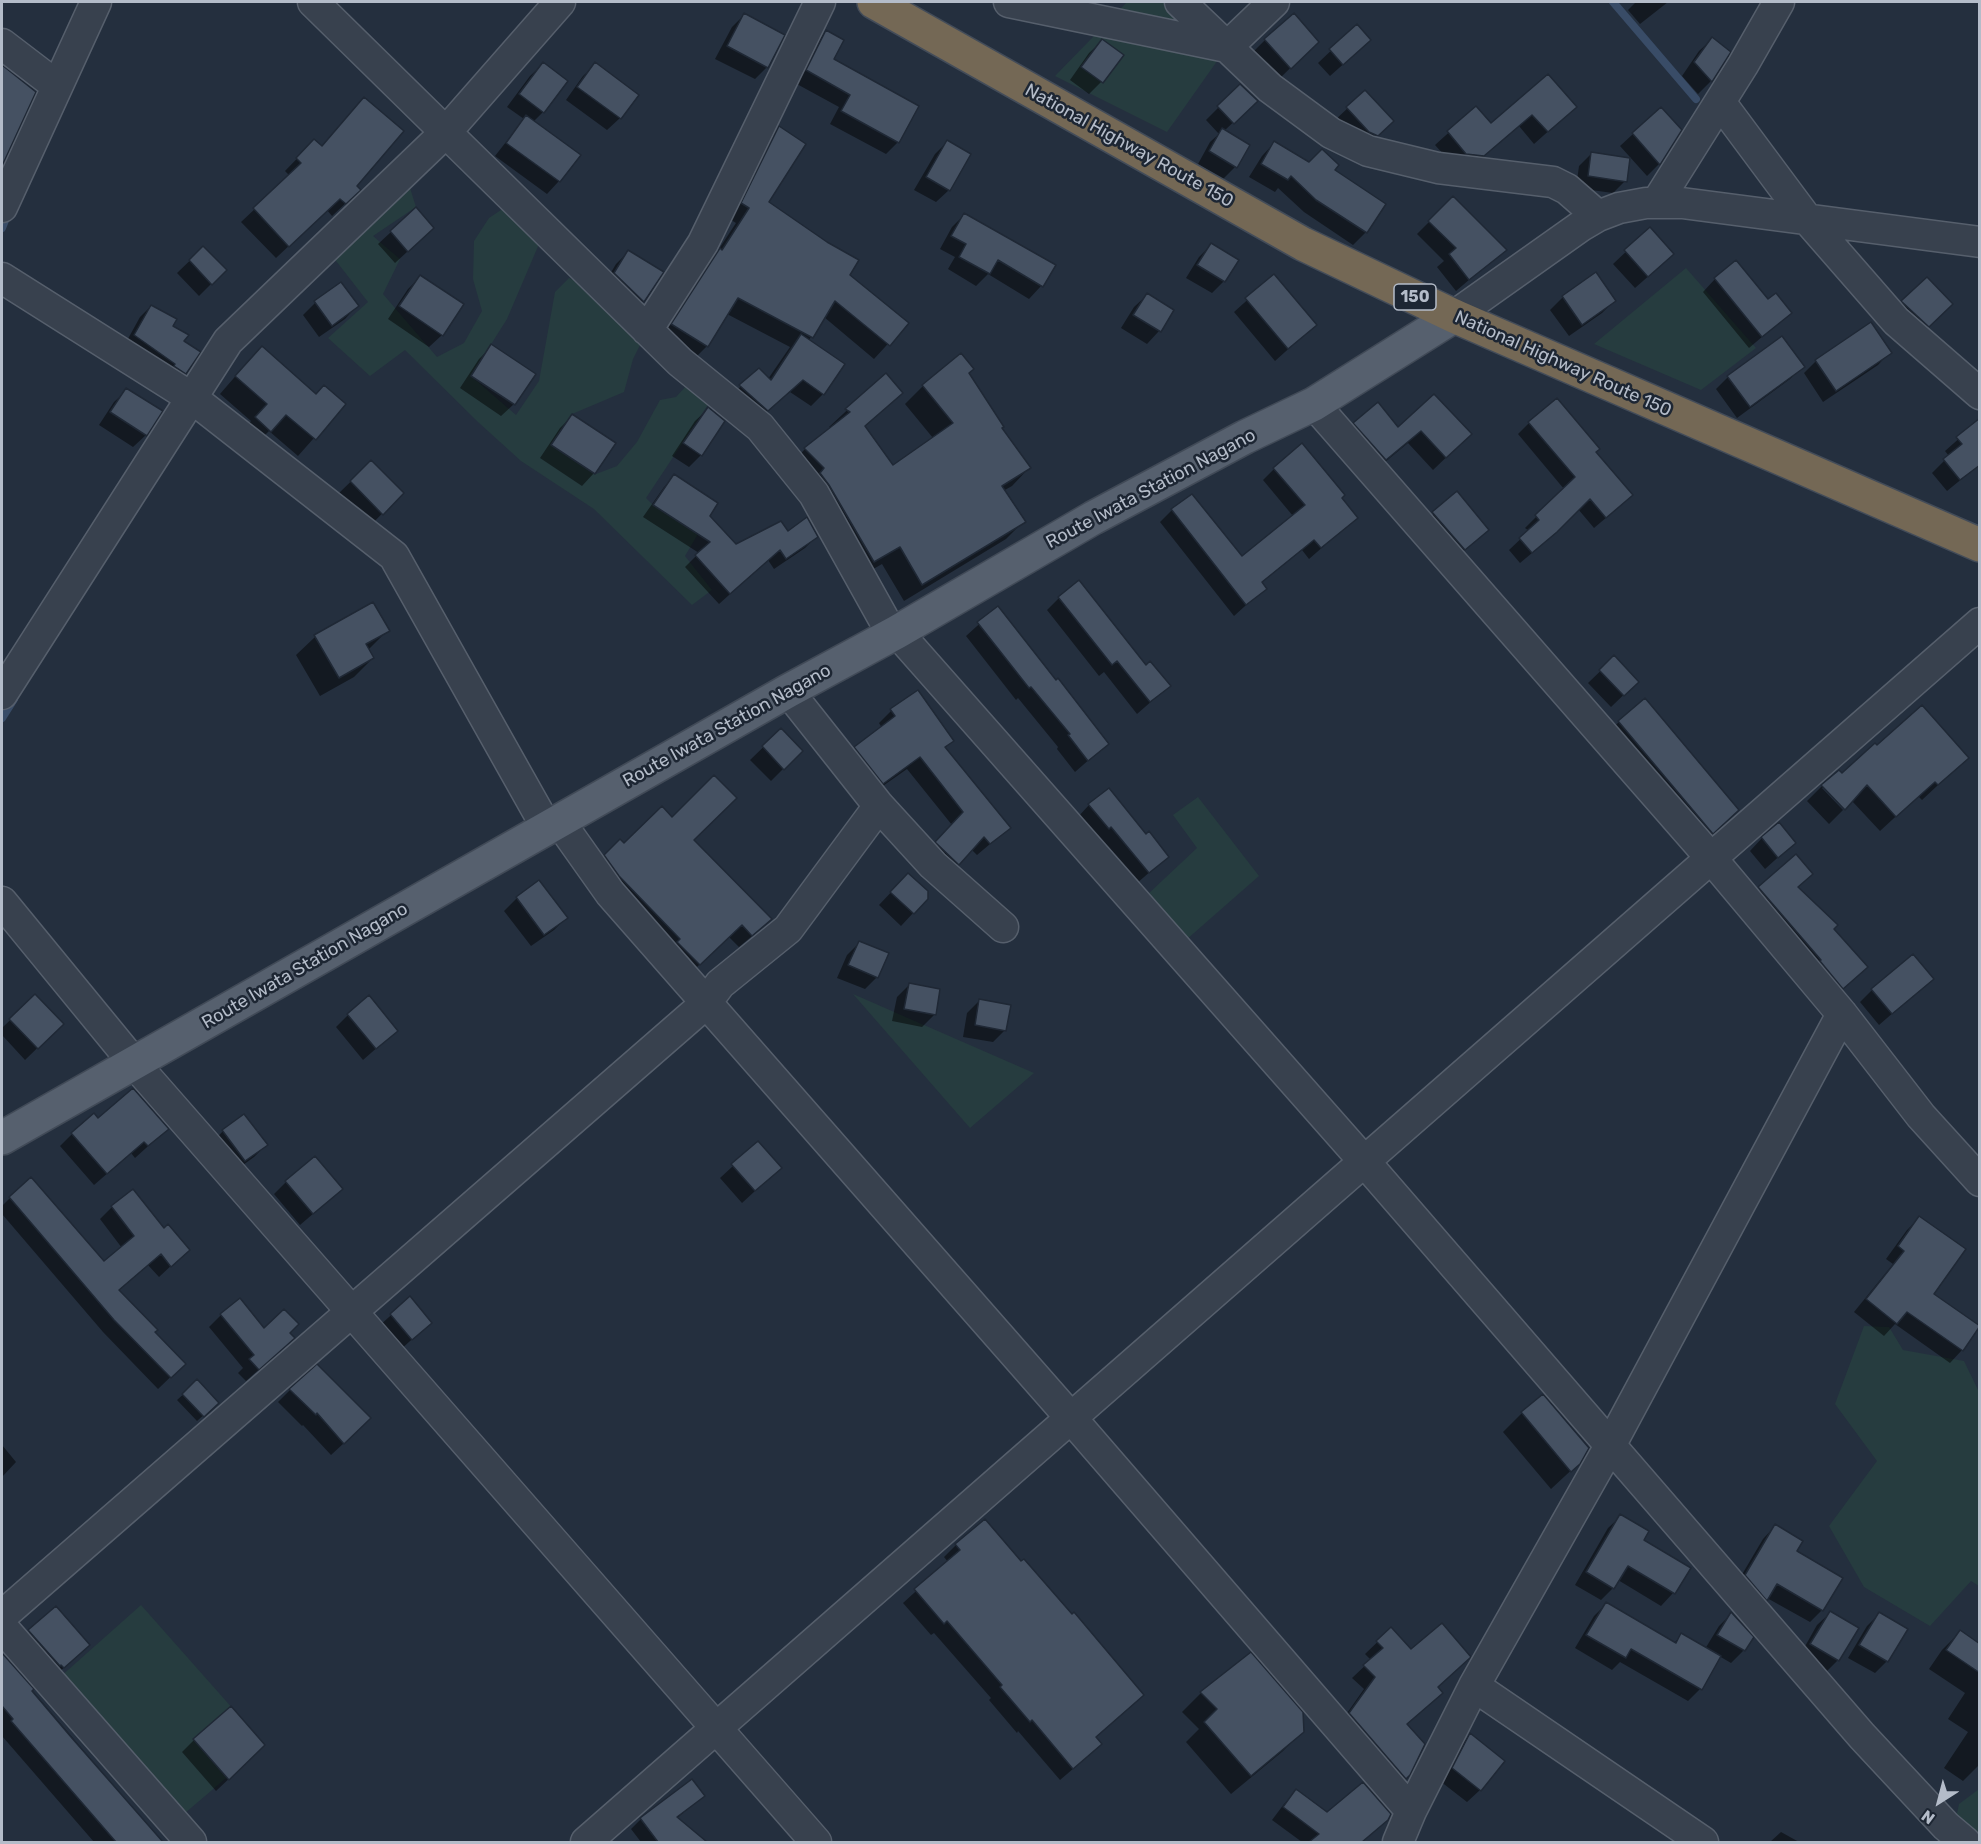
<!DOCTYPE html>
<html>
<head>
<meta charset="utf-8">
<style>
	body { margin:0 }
	#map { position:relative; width:1981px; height:1844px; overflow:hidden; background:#242f3e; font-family:Rubik,sans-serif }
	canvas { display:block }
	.frame { position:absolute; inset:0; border:3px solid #b4bcc9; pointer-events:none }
	.north { position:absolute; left:1909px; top:1772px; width:60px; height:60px; -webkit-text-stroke:4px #1d2633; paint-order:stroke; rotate:216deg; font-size:16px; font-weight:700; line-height:24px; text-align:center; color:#b4bcc9 }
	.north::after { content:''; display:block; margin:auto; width:21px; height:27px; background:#b4bcc9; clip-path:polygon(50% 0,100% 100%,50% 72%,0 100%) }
</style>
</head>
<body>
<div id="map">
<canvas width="1981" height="1844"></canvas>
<div class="frame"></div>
<div class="north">N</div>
</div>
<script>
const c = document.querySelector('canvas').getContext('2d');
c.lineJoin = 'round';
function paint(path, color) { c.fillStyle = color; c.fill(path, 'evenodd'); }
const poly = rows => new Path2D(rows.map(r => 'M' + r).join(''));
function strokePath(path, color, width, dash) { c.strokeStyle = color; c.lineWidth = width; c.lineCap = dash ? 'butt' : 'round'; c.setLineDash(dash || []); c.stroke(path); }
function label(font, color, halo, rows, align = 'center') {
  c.font = font + ' Rubik,sans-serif'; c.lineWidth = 5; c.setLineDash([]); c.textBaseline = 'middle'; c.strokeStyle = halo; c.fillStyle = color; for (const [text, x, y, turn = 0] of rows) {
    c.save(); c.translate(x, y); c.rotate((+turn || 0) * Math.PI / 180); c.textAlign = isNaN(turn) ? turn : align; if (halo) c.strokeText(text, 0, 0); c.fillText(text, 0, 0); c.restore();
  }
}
const green = poly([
	[1127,2,1179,2,1227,47,1167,132,1055,76],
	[410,188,416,207,373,236,400,259,383,294,437,357,464,343,482,311,473,279,474,241,489,218,507,206,545,230,507,319,471,376,516,415,539,381,555,292,569,278,592,287,642,341,633,359,624,392,572,414,551,445,596,474,617,466,637,442,660,400,676,397,688,384,717,391,646,498,653,505,698,534,685,556,712,590,692,605,594,509,521,461,478,422,405,350,370,376,328,338,368,302,333,257],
	[1686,268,1756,348,1701,390,1594,344],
	[1198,797,1259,876,1186,940,1147,895,1197,848,1173,815],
	[853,994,1034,1073,970,1128],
	[1864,1326,1889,1327,1903,1350,1964,1361,1979,1392,1979,1586,1971,1581,1930,1626,1864,1587,1829,1526,1877,1461,1835,1404],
	[141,1605,265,1745,178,1819,59,1678],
	[1979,1789,1979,1842,1953,1832,1959,1804]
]);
const shadow = poly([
	[1636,2,1668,2,1640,24,1628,10],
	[744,15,767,67,755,79,715,59,732,27],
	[1357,26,1357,52,1330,76,1318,63],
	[826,32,832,60,898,142,886,154,830,124,839,107,795,83,814,44],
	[1712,39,1729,52,1710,82,1698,94,1682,76,1699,51],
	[1265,40,1317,42,1278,80,1253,52],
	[1102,41,1101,82,1089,94,1070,80,1089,53],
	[543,64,543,112,533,122,578,155,559,181,547,194,495,156,524,119,507,107,530,76],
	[596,64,637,95,620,118,607,130,566,100,583,76],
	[2,67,34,92,4,151,2,150],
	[1548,76,1562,119,1534,144,1519,126,1470,168,1454,166,1435,145,1476,108,1491,125],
	[1240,86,1256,101,1224,131,1235,167,1223,179,1198,164,1210,142,1219,134,1206,120],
	[1365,92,1380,133,1365,147,1334,121],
	[779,128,767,203,848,275,907,323,874,359,824,317,809,340,823,394,811,406,790,392,754,422,728,398,759,370,768,379,790,347,727,314,707,346,693,360,658,339,706,264,715,255,736,223,728,218,765,142],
	[1680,131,1659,164,1647,176,1620,146,1633,134],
	[314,141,355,186,347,202,332,216,327,210,276,258,241,222,290,176,285,171],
	[947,142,949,190,936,202,914,190,935,154],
	[1274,143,1309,164,1332,170,1384,205,1366,232,1353,245,1304,212,1278,188,1275,192,1249,177,1262,156],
	[1592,153,1625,181,1613,193,1576,188,1579,166],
	[1453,198,1504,250,1456,291,1437,267,1444,261,1417,234],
	[416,209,420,240,395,263,378,244],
	[964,215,1054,265,1041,286,1029,299,988,274,976,286,948,269,955,257,940,249,952,227],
	[1650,229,1660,266,1635,288,1613,264],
	[1211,245,1224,281,1212,293,1186,278,1199,257],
	[203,248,225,270,199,296,177,273],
	[629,251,643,301,631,313,603,286,616,264],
	[1596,274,1614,301,1602,313,1569,336,1550,310,1563,297],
	[1274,276,1315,325,1275,361,1234,312],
	[420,277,442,335,429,347,388,319,408,289],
	[1715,279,1768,301,1790,313,1749,348,1703,292],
	[341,284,357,306,345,319,319,337,303,315,315,303],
	[1147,295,1172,310,1159,331,1147,344,1121,328,1134,307],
	[1902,302,1938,317,1916,338,1890,314],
	[151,306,170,327,185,373,174,384,124,346,140,317],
	[492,346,514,404,501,416,460,388,479,359],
	[1890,352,1878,365,1823,402,1804,373,1816,361],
	[960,355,967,373,1000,429,1029,468,1012,486,1003,491,1024,521,1006,539,904,601,882,564,856,579,788,467,805,449,831,429,829,427,885,375,883,410,864,427,893,467,933,438,905,404,923,386],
	[246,364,316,395,344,404,298,456,269,431,253,447,239,435,251,421,220,394],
	[1803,367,1790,379,1737,418,1716,389,1728,377],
	[127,390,160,412,146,435,133,447,99,425,114,402],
	[1434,396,1458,446,1433,470,1408,443,1373,472,1342,436,1354,424,1398,429],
	[708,409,701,455,689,467,672,456,695,421],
	[572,416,594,473,582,486,540,458,560,428],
	[1980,420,1980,464,1947,491,1932,473,1949,456,1945,451],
	[1529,423,1595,452,1620,506,1594,528,1578,509,1544,543,1520,563,1509,550,1529,531,1525,528,1564,489,1518,434],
	[371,462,402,493,370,526,338,494],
	[1274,469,1340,498,1356,518,1309,559,1302,550,1261,583,1265,588,1234,616,1160,522,1172,510,1191,496,1242,558,1293,516,1263,480],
	[675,476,735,546,787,533,816,537,805,548,774,569,768,560,719,604,685,567,699,553,643,517,664,487],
	[1456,494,1487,530,1452,561,1420,526],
	[1059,598,1146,667,1169,686,1137,714,1104,672,1099,676,1047,610],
	[997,608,1107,744,1075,772,1057,749,1058,747,1018,698,1016,700,966,636],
	[388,630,368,650,373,658,354,677,320,696,296,655,315,637],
	[1614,658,1637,682,1611,707,1588,683],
	[891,711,952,741,944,749,1009,828,977,855,971,849,945,876,924,855,952,825,907,769,870,795,843,760,855,748,882,728,879,723],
	[1619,722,1725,823,1700,845,1606,734],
	[781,730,801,751,771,781,750,760],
	[1967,758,1922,800,1918,796,1880,831,1852,801,1826,788,1822,788,1843,810,1829,824,1807,801,1822,786,1842,776],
	[1089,805,1167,857,1136,884,1077,818],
	[1762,838,1794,843,1765,869,1750,851],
	[692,840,758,931,739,947,728,936,687,977,593,868,620,841,624,845],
	[1796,856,1797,888,1832,929,1853,979,1830,1000,1747,901],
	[539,882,566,918,554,930,531,946,504,911,517,898],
	[896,887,927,898,901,926,879,905],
	[859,943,877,977,865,989,837,978,847,955],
	[1932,979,1879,1025,1860,1002,1872,990],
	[909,985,935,1014,922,1027,892,1021,897,997],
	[35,996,62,1024,25,1060,2,1035,2,1028],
	[980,1000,1005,1030,993,1042,963,1037,967,1013],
	[348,1015,396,1031,363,1060,336,1027],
	[98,1120,167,1129,135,1158,131,1153,94,1185,60,1146,72,1134],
	[223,1131,266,1145,254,1157,232,1173,211,1144],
	[758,1143,767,1180,742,1203,720,1178],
	[286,1182,328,1201,300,1225,274,1194],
	[10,1198,104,1263,122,1248,100,1219,112,1207,163,1230,188,1250,159,1277,148,1265,118,1291,184,1364,158,1389,103,1332,2,1214,2,1206],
	[1919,1218,1932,1294,1962,1350,1950,1363,1895,1324,1884,1336,1854,1312,1893,1264,1886,1259,1907,1230],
	[410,1298,430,1323,399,1351,378,1327],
	[221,1315,264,1330,288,1333,281,1350,246,1381,238,1373,243,1368,209,1327],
	[197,1382,217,1403,197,1421,177,1400],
	[290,1390,357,1431,331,1455,303,1425,302,1426,278,1402],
	[1522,1413,1579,1463,1551,1489,1503,1432],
	[2,1445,16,1462,2,1477],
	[1621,1516,1642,1540,1688,1568,1673,1593,1661,1606,1618,1580,1613,1588,1601,1600,1575,1585,1608,1528],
	[1775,1526,1822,1610,1810,1622,1767,1598,1754,1612,1734,1588,1763,1539],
	[956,1545,1020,1563,1071,1616,1142,1695,1095,1738,1088,1756,1060,1780,1018,1731,1017,1733,989,1700,991,1698,934,1633,931,1635,903,1603,948,1562,944,1557],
	[1606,1604,1674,1643,1682,1635,1705,1649,1719,1626,1731,1614,1752,1637,1743,1651,1731,1663,1719,1656,1700,1689,1688,1701,1620,1662,1612,1670,1575,1648,1594,1616],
	[56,1608,76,1657,51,1679,17,1644],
	[1830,1613,1838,1660,1826,1672,1799,1657,1817,1625],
	[1879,1614,1887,1661,1875,1673,1848,1658,1867,1626],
	[1391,1629,1411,1651,1436,1688,1406,1725,1408,1774,1393,1789,1338,1726,1364,1689,1352,1678,1371,1660,1365,1654],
	[1960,1632,1980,1645,1980,1764,1963,1781,1944,1768,1968,1732,1948,1719,1965,1693,1929,1669,1942,1650],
	[1250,1654,1302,1731,1283,1751,1231,1794,1186,1742,1199,1729,1182,1712,1201,1693],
	[2,1655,160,1840,157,1842,94,1842,2,1736],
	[1470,1735,1480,1790,1467,1802,1440,1781,1458,1747],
	[194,1740,251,1758,216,1791,182,1752],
	[692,1781,703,1796,676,1819,671,1831,655,1842,641,1842,631,1829,641,1819],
	[1296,1791,1327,1814,1387,1819,1362,1842,1302,1842,1272,1820,1284,1804],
	[1781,1832,1799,1842,1770,1842]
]);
const stream = poly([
	[1613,2,1696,99],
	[2,228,8,213],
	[2,718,14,699]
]);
const building = poly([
	[744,13,785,35,768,68,727,46,744,13],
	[1294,13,1319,42,1291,69,1264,39,1294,13],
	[1357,24,1371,40,1343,65,1329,49,1357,24],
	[826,30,844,40,834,59,919,106,899,143,841,111,850,95,806,70,826,30],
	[1712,37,1731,52,1712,82,1694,62,1712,37],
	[1102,39,1124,55,1103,83,1081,67,1102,39],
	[543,62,568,81,544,113,519,94,543,62],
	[595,62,639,95,621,119,577,87,595,62],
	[2,65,36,92,2,166,2,65],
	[1548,74,1577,107,1548,132,1532,115,1484,156,1466,154,1447,131,1476,106,1491,123,1548,74],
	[1240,84,1258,101,1234,124,1217,106,1240,84],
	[1365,90,1394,121,1378,136,1369,132,1346,107,1365,90],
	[364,97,404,131,357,186,361,190,346,204,340,199,289,247,253,208,301,163,296,158,314,139,322,146,364,97],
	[1661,107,1682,130,1660,165,1632,133,1661,107],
	[526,115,581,155,560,182,506,143,526,115],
	[779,126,806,144,769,202,827,242,859,260,850,275,909,323,890,346,835,301,813,338,738,298,708,347,671,324,720,248,722,250,749,208,741,203,779,126],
	[1222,128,1250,145,1237,168,1209,151,1222,128],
	[947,140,971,154,950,191,926,177,947,140],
	[1274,141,1309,162,1322,149,1339,165,1335,170,1386,204,1367,233,1316,200,1291,176,1288,180,1261,164,1274,141],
	[1591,152,1630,158,1627,182,1588,176,1591,152],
	[1453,196,1507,250,1469,280,1449,254,1456,248,1428,221,1453,196],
	[416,207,434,228,408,252,390,231,416,207],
	[964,213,1056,265,1043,287,998,260,990,274,959,257,966,244,951,236,964,213],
	[1650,227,1674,254,1648,277,1624,250,1650,227],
	[1211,243,1239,260,1225,282,1197,265,1211,243],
	[203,246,227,270,212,285,189,260,203,246],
	[628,250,664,272,644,302,614,273,628,250],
	[1736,260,1768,299,1776,293,1792,313,1762,337,1714,278,1736,260],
	[1596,272,1616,301,1582,325,1562,296,1596,272],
	[1274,274,1317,325,1288,349,1245,298,1274,274],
	[420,275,464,304,443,336,399,306,420,275],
	[1927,277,1953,304,1929,327,1901,301,1927,277],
	[341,282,359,306,332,326,314,301,341,282],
	[1147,293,1174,310,1161,332,1133,315,1147,293],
	[151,305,177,319,173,326,189,335,184,341,201,352,186,374,174,366,175,364,134,335,151,305],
	[1871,322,1892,353,1836,391,1815,360,1871,322],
	[801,334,845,364,824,395,803,380,768,411,739,385,759,368,771,380,801,334],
	[1782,336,1805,367,1750,407,1727,376,1782,336],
	[491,344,536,374,515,405,471,376,491,344],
	[262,346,316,394,324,385,346,404,316,440,286,415,271,432,255,417,267,404,235,376,262,346],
	[961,353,974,369,969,373,1004,427,1002,428,1031,468,1002,486,1026,522,922,585,900,547,874,562,829,485,820,473,824,468,804,448,850,412,845,409,886,373,903,393,865,426,893,465,953,423,922,385,961,353],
	[126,388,163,411,147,436,110,412,126,388],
	[1434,394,1472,434,1446,458,1421,431,1386,460,1353,423,1378,402,1398,427,1434,394],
	[1557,398,1600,449,1596,452,1633,495,1606,518,1590,499,1557,532,1532,553,1519,538,1539,520,1535,515,1575,477,1528,422,1557,398],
	[708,407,725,421,702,456,683,443,708,407],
	[572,414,616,443,595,474,551,445,572,414],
	[1980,418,1980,465,1960,480,1943,459,1962,444,1956,437,1980,418],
	[1302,443,1345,495,1342,498,1358,518,1321,548,1314,540,1262,582,1267,589,1246,605,1171,509,1192,494,1242,556,1305,505,1273,468,1302,443],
	[371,460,404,493,383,515,350,481,371,460],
	[674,474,718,503,710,516,736,544,781,521,788,531,807,517,818,537,786,559,780,550,730,594,695,555,710,542,653,505,674,474],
	[1457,491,1489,530,1465,550,1432,512,1457,491],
	[1079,580,1146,665,1150,661,1171,686,1150,702,1117,661,1112,665,1058,597,1079,580],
	[373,602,390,631,366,644,374,658,339,678,314,635,373,602],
	[998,606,1056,680,1058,678,1109,744,1088,761,1068,735,1070,734,1031,687,1029,688,977,622,998,606],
	[1614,655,1639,682,1624,696,1599,670,1614,655],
	[918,690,954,741,945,747,1011,828,990,844,984,837,959,865,935,842,963,812,920,757,883,784,854,747,895,716,890,709,918,690],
	[1645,698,1739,810,1713,834,1618,721,1645,698],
	[1922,705,1969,758,1938,785,1935,782,1896,817,1867,785,1845,810,1821,785,1839,770,1842,773,1875,743,1877,745,1922,705],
	[781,728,803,751,784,770,762,746,781,728],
	[714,775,737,798,694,840,772,919,752,936,742,925,700,965,677,942,680,939,619,876,604,855,620,839,624,843,662,806,672,817,714,775],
	[1109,788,1146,834,1149,831,1169,857,1149,873,1111,827,1109,829,1088,804,1109,788],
	[1779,822,1796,843,1778,858,1761,837,1779,822],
	[1796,854,1813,874,1798,887,1838,925,1834,929,1868,967,1843,989,1820,961,1821,960,1758,887,1796,854],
	[908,873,928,891,928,899,914,914,890,892,908,873],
	[539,880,568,918,544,935,516,897,539,880],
	[859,941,889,953,878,978,848,965,859,941],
	[1913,954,1934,979,1892,1014,1871,989,1913,954],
	[909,983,940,989,936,1015,904,1009,909,983],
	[35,994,64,1024,38,1049,9,1019,35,994],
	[369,995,398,1031,376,1049,347,1014,369,995],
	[979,999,1011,1005,1006,1031,975,1025,979,999],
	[133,1088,169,1129,148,1146,144,1142,107,1174,71,1133,94,1113,98,1118,133,1088],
	[244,1114,268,1145,245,1161,222,1130,244,1114],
	[758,1141,782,1168,755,1191,731,1164,758,1141],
	[315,1156,343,1189,313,1214,285,1181,315,1156],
	[31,1177,104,1261,134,1236,111,1206,133,1189,164,1228,168,1224,190,1250,171,1267,161,1254,119,1290,158,1330,155,1332,186,1364,171,1378,114,1320,9,1197,31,1177],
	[1919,1216,1966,1249,1934,1294,1980,1326,1963,1351,1907,1312,1897,1324,1866,1299,1904,1251,1898,1246,1919,1216],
	[410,1296,432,1323,412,1340,390,1314,410,1296],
	[240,1298,264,1328,284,1309,299,1324,290,1333,295,1338,259,1370,249,1359,254,1355,220,1314,240,1298],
	[317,1364,371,1418,344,1444,317,1413,316,1415,289,1389,317,1364],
	[197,1379,219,1403,204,1417,182,1394,197,1379],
	[1543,1394,1589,1448,1580,1464,1571,1472,1521,1412,1543,1394],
	[1620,1514,1649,1531,1644,1540,1691,1568,1675,1594,1628,1566,1614,1589,1586,1572,1620,1514],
	[985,1519,1021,1561,1024,1559,1072,1614,1074,1612,1144,1695,1096,1737,1102,1744,1073,1769,1032,1720,1030,1722,1000,1687,1002,1685,947,1621,944,1624,914,1589,960,1550,955,1544,985,1519],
	[1775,1524,1803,1541,1797,1551,1843,1578,1823,1611,1777,1584,1767,1601,1745,1575,1775,1524],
	[1606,1602,1676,1643,1681,1633,1721,1656,1702,1690,1631,1649,1626,1658,1586,1635,1606,1602],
	[56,1606,90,1645,64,1668,61,1665,60,1666,28,1630,56,1606],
	[1830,1611,1859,1628,1839,1661,1810,1644,1830,1611],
	[1731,1612,1754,1637,1745,1651,1717,1635,1731,1612],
	[1879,1612,1908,1629,1888,1662,1859,1645,1879,1612],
	[1442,1623,1471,1657,1438,1687,1443,1693,1407,1724,1425,1744,1410,1775,1406,1779,1349,1713,1375,1677,1363,1665,1383,1648,1376,1641,1391,1627,1411,1649,1442,1623],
	[1960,1630,1980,1644,1980,1673,1946,1650,1960,1630],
	[1251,1652,1303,1712,1304,1732,1251,1776,1204,1722,1217,1709,1200,1692,1251,1652],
	[2,1653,34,1689,32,1691,71,1737,163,1842,116,1842,11,1721,13,1719,2,1706,2,1653],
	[231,1706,265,1745,229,1780,193,1739,231,1706],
	[1470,1733,1505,1761,1481,1791,1452,1768,1470,1733],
	[692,1779,705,1796,677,1817,707,1842,658,1842,640,1818,692,1779],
	[1363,1782,1391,1814,1388,1820,1362,1842,1309,1842,1319,1834,1283,1807,1296,1789,1327,1812,1363,1782]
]);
const minor = poly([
	[313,2,680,362,760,427,814,494,892,634],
	[1009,2,1227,47,1274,2],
	[1180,2,1270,88,1331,133,1368,151,1438,168,1553,182,1567,189,1598,216],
	[2,44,57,86],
	[1720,102,1807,219,1896,321,1980,394],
	[1657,202,1743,65,1779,2],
	[2,207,96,2],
	[2,278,192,398,394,556,547,828],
	[1454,316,1581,226,1598,216,1619,208,1646,203,1682,203,1980,242],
	[647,330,703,243,820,2],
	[1314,404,1711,858,1842,1014,1921,1116,1980,1181],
	[897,632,1364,1161,1862,1736,1946,1826,1965,1842],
	[788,691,879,806,933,865,1003,927],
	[2,694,228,341,446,132,560,2],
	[559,821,610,893,1071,1418,1411,1811],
	[2,902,134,1063,816,1842],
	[2,1616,696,1012,706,1003,720,984,788,929,879,806],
	[2,1627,191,1842],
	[1474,1686,1703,1842],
	[586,1842,1980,623],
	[1398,1842,1411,1811,1474,1686,1610,1446,1842,1014]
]);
const major = poly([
	[2,1138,788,691,897,632,1093,518,1245,437,1314,404,1454,316]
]);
const highway = poly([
	[874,2,1303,244,1454,316,1980,545]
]);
const shields = [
	[1415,297,42]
];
const shieldNames = [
	["150",1415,297]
];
const streetNames = [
	["National Highway Route 150",1129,146,29],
	["National Highway Route 150",1563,364,24],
	["Route Iwata Station Nagano",1151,489,-28],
	["Route Iwata Station Nagano",727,726,-29],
	["Route Iwata Station Nagano",305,966,-30]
];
paint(green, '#263c3f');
paint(shadow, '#0007');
strokePath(stream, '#394c67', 8);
paint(building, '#455162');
strokePath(building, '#1f2835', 1.5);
strokePath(minor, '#565f6c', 33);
strokePath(major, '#414a57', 36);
strokePath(highway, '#434c59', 36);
strokePath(minor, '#38414e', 30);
strokePath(major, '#56606e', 33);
strokePath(highway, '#746855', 33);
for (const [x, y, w] of shields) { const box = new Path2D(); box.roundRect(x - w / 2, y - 13, w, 26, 4.5); c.fillStyle = '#1d2633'; c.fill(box); strokePath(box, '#b4bcc9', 1.5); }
label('bold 16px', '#b4bcc9', null, shieldNames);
label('18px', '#b4bcc9', '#1d2633', streetNames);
</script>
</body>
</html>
